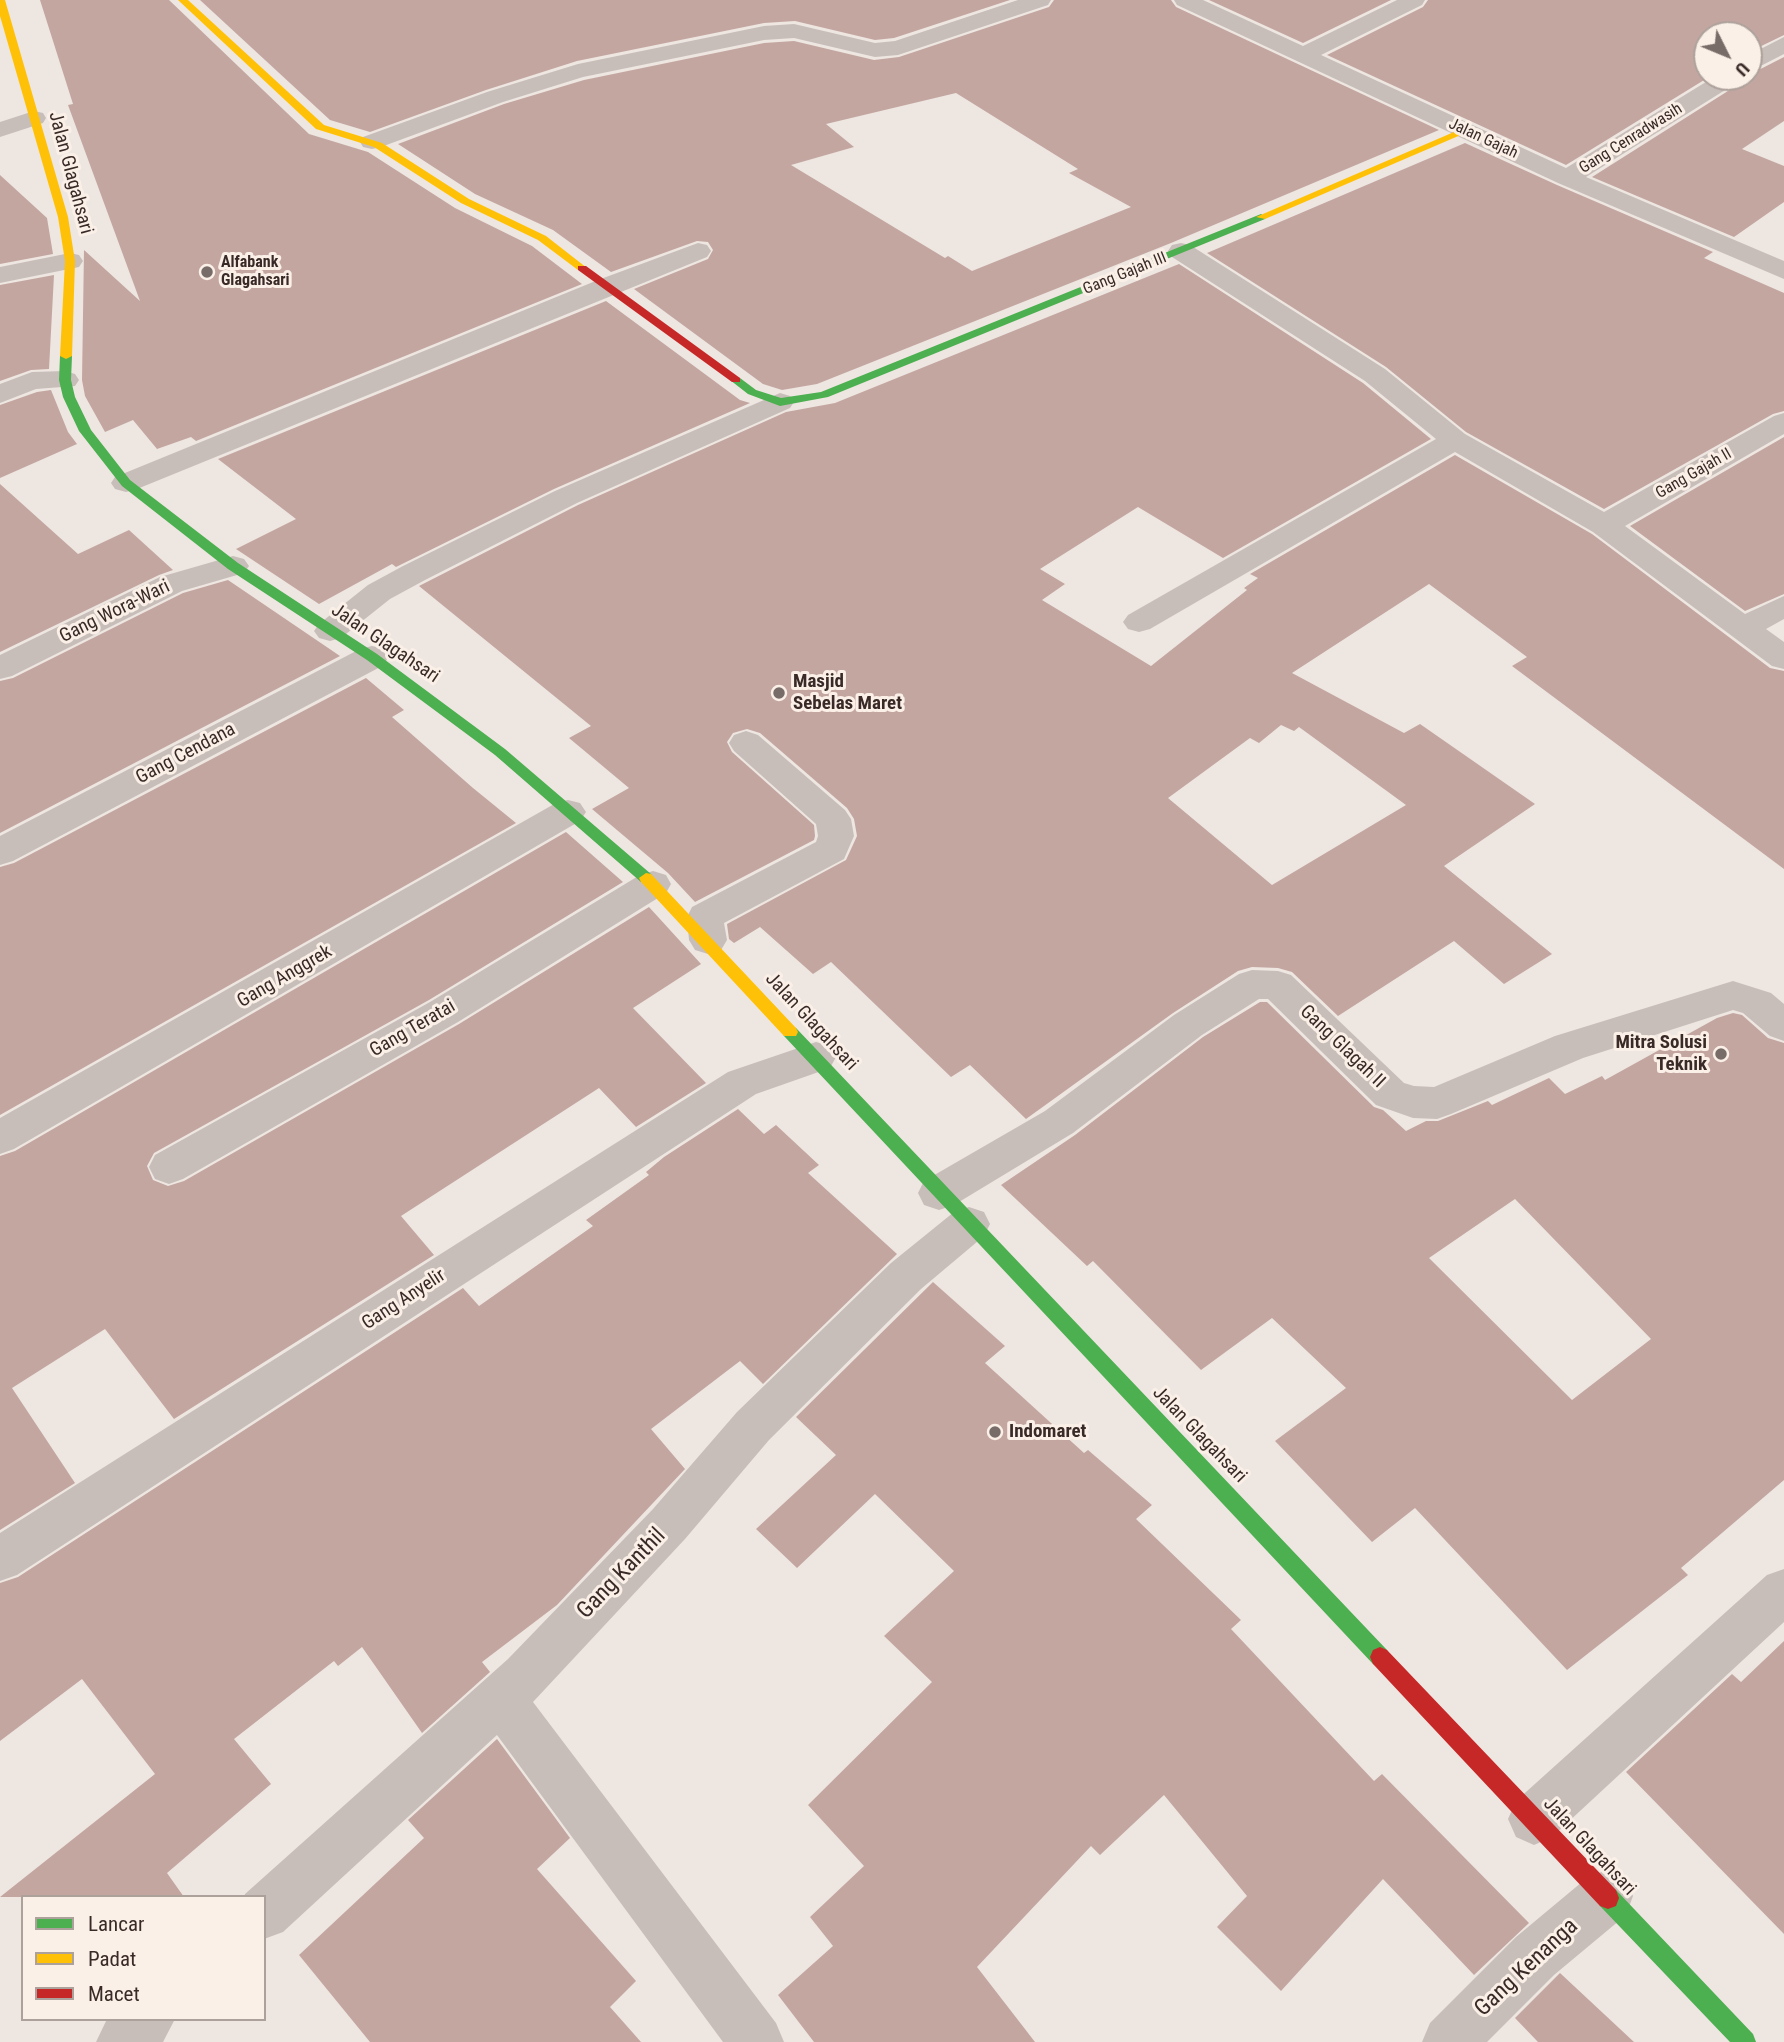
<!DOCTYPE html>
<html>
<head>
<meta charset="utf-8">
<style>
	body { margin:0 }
	#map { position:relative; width:1784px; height:2042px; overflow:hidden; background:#eee6e1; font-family:"Roboto Condensed",sans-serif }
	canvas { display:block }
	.legend { position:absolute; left:21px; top:1895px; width:245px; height:126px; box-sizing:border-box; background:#fbf0e8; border:2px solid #ada19b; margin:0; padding:9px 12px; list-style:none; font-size:21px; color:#392a27 }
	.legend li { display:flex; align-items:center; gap:14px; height:35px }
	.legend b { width:35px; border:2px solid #ada19b }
	.north { position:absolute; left:1693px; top:21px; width:70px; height:70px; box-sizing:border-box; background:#fbf0e8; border:2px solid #ada19b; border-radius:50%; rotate:133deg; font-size:19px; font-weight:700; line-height:28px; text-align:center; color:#392a27 }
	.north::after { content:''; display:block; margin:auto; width:24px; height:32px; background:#786c68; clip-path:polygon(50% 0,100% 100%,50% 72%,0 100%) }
</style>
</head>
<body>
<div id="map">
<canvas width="1784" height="2042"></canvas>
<ul class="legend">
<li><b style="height:9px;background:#4caf50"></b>Lancar</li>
<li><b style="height:9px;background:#ffc107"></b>Padat</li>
<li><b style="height:9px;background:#c62828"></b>Macet</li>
</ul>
<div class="north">U</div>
</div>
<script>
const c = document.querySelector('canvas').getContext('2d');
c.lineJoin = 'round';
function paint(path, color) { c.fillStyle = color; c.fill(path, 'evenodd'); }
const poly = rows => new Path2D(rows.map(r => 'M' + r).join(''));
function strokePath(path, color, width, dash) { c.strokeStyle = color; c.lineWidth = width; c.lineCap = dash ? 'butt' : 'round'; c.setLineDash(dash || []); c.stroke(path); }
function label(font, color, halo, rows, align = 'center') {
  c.font = font + ' "Roboto Condensed",sans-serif'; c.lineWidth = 6; c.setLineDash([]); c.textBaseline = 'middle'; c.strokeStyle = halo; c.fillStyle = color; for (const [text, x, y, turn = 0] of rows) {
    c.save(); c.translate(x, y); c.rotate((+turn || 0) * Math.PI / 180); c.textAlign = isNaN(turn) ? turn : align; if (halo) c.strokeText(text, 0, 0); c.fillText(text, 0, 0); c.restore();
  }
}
const building = poly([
	[40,0,169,0,309,134,368,152,455,208,532,246,582,284,196,441,191,437,157,449,133,420,105,432,85,396,82,380,84,250,140,301,68,105,73,104],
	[200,0,1010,0,894,38,875,40,795,21,764,23,577,61,486,90,370,132,330,120],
	[1054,0,1171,0,1176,7,1439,130,1171,243,817,384,782,390,763,384,634,289,708,259,713,250,708,242,697,241,611,272,553,230,475,194,398,144,504,104,584,80,764,43,794,41,874,60,899,57,1049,7],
	[956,93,1078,169,1069,173,1131,207,972,271,948,256,945,258,791,165,854,147,826,124],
	[1209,0,1391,0,1303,43],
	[1428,0,1784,0,1784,35,1749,52,1749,35,1707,35,1709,77,1566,165,1327,55,1423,7],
	[1784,57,1784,121,1742,149,1784,166,1784,202,1734,237,1592,177,1739,84,1745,77],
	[1465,143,1557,185,1713,252,1704,258,1784,293,1784,411,1773,414,1604,509,1466,432,1386,367,1207,253],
	[0,175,47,218,53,254,0,264],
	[1179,264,1363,383,1431,439,1223,558,1138,507,1040,569,1065,584,1042,600,1151,666,1247,590,1244,588,1258,578,1250,574,1455,455,1592,534,1770,668,1784,671,1784,869,1512,666,1527,657,1429,584,1292,673,1404,733,1420,724,1535,804,1444,866,1552,954,1504,984,1454,941,1338,1016,1292,972,1278,968,1252,967,1238,971,1173,1013,1026,1119,970,1065,951,1077,831,962,813,974,760,927,734,943,729,939,727,924,846,860,857,836,854,819,847,808,760,733,747,729,733,733,727,742,732,752,814,825,815,836,814,840,695,902,668,873,592,809,629,788,569,738,591,726,419,586,578,505,786,412,835,403],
	[1281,725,1294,731,1299,727,1406,805,1272,885,1168,798,1250,738,1259,743],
	[54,275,49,369,31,370,0,381,0,285],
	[606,301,740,400,750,403,554,489,396,567,392,564,319,604,236,549,296,519,218,459],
	[51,390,68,432,77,444,0,478,0,405,37,392],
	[1784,437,1784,594,1745,611,1630,526],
	[0,484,78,554,129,530,173,570,159,575,0,652],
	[228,580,340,656,0,833,0,681,13,678,183,593],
	[366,678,404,710,392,717,473,788,516,823,0,1115,0,867,14,863],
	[566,832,623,882,429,1000,154,1153,147,1166,153,1180,168,1186,184,1181,459,1024,649,907,701,964,633,1008,706,1083,636,1127,599,1088,401,1216,434,1255,174,1419,105,1329,12,1388,75,1483,0,1530,0,1156,15,1151],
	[1260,1002,1267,1002,1374,1107,1383,1110,1406,1131,1426,1121,1438,1121,1488,1101,1492,1105,1549,1078,1565,1094,1602,1076,1605,1080,1717,1018,1733,1013,1742,1015,1768,1038,1784,1043,1784,1480,1681,1568,1688,1575,1567,1670,1415,1508,1372,1542,1275,1441,1346,1388,1272,1318,1201,1370,1093,1261,1087,1266,1001,1185,1075,1135,1203,1037],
	[1515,1199,1651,1339,1572,1400,1429,1258],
	[738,1109,764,1134,776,1125,819,1165,808,1173,897,1254,763,1384,740,1361,651,1429,685,1469,557,1605,482,1662,490,1672,422,1733,362,1647,338,1666,334,1661,234,1739,271,1784,167,1873,184,1897,0,1897,155,1774,82,1679,0,1741,0,1583,18,1577,463,1288,479,1306,593,1226,586,1220,649,1175,646,1172,664,1157],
	[933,1282,1005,1346,985,1363,1084,1453,1088,1450,1152,1505,1136,1519,1241,1620,1231,1629,1374,1781,1382,1774,1529,1923,1474,1975,1383,1879,1281,1991,1217,1927,1247,1896,1164,1795,1100,1855,1091,1846,977,1967,1035,2042,814,2042,778,1995,833,1946,810,1917,864,1866,808,1805,932,1682,884,1636,954,1571,875,1494,797,1568,756,1529,836,1455,796,1417],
	[1784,1641,1784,1934,1626,1772,1732,1674,1741,1682],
	[497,1739,570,1838,537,1869,636,1981,610,2007,641,2042,370,2042,299,1955,424,1838,408,1820],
	[1560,1973,1634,2042,1538,2042,1515,2018]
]);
const lane = poly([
	[34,111,43,113,46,118,43,123,0,137,0,122,34,111]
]);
const street = poly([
	[1018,0,1051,0,1048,5,898,55,875,57,794,38,764,40,583,77,503,102,381,147,372,149,363,147,360,142,363,137,487,92,578,64,764,26,794,24,875,43,895,41,1018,0],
	[1174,0,1203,0,1303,46,1397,0,1425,0,1422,5,1321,55,1566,168,1714,77,1742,77,1738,82,1586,177,1784,261,1784,279,1558,183,1177,5,1174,0],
	[1784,37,1784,54,1749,72,1749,55,1784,37],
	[698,243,707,245,711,251,707,257,137,489,126,492,115,489,111,483,115,477,598,280,698,243],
	[1181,243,1190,245,1385,369,1465,434,1604,512,1774,416,1784,413,1784,434,1625,526,1745,614,1784,596,1784,619,1766,629,1784,642,1784,669,1772,666,1593,532,1455,452,1150,629,1139,632,1128,629,1123,622,1128,615,1436,439,1365,381,1172,257,1168,251,1172,245,1181,243],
	[70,253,79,255,83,261,79,267,0,283,0,267,70,253],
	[65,371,75,374,79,380,75,386,36,389,0,403,0,384,32,372,65,371],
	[780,393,790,396,794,402,790,408,577,503,425,580,390,599,341,638,330,641,319,638,314,631,319,624,368,585,403,566,555,491,780,393],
	[233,556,244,559,249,566,244,573,182,591,12,676,0,679,0,655,160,577,233,556],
	[372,646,384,649,388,657,384,665,13,861,0,865,0,836,360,649,372,646],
	[746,731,758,735,845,810,851,819,854,836,844,859,724,923,727,940,721,950,708,954,695,950,689,940,687,917,692,907,816,842,818,836,816,824,734,751,729,743,734,735,746,731],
	[568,800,580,803,586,812,580,821,14,1149,0,1154,0,1118,556,803,568,800],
	[653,871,666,875,671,884,666,893,458,1022,183,1179,169,1184,155,1179,149,1167,155,1155,430,1002,640,875,653,871],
	[1252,970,1278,971,1291,975,1404,1083,1414,1086,1434,1087,1555,1036,1733,981,1771,993,1784,1004,1784,1041,1770,1036,1743,1013,1733,1010,1583,1058,1451,1114,1437,1119,1413,1118,1376,1105,1268,999,1259,999,1202,1035,1073,1133,954,1205,939,1210,924,1205,918,1193,924,1181,1045,1111,1174,1015,1239,974,1252,970],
	[816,1042,830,1046,836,1057,830,1068,756,1094,17,1575,0,1581,0,1533,728,1072,816,1042],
	[969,1207,984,1212,990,1224,984,1236,921,1289,769,1440,685,1539,533,1702,776,2023,784,2042,723,2042,497,1735,283,1932,264,1939,264,1897,244,1897,245,1894,508,1659,653,1509,737,1412,891,1263,954,1212,969,1207],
	[1784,1569,1784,1622,1552,1837,1534,1845,1516,1837,1508,1819,1516,1801,1767,1575,1784,1569],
	[1607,1870,1626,1877,1633,1896,1626,1915,1554,1975,1487,2042,1422,2042,1430,2023,1516,1937,1588,1877,1607,1870],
	[107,2019,175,2019,163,2042,96,2042,107,2019]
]);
const fast = poly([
	[1261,214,1266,217,1265,219,828,397,780,406,748,394,730,380,736,377,740,378,756,390,781,398,821,392,1261,214],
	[66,353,72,356,71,380,75,397,91,430,130,480,238,563,377,654,505,749,651,874,653,878,651,882,641,882,495,755,367,660,228,569,122,486,79,431,63,397,59,380,60,356,66,353],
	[790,1026,796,1028,1387,1650,1390,1657,1387,1664,1380,1667,1373,1664,784,1036,782,1032,784,1028,790,1026],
	[1608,1887,1616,1890,1753,2034,1756,2042,1730,2042,1600,1906,1597,1898,1600,1890,1608,1887]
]);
const slow = poly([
	[0,0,5,0,68,217,75,261,72,356,66,359,60,356,65,261,58,217,0,16,0,0],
	[178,0,188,0,324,125,382,143,469,199,546,236,587,268,578,270,538,240,461,203,374,147,316,129,178,0],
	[1461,129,1470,131,1265,219,1256,217,1461,129],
	[646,873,651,874,796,1028,798,1032,796,1036,784,1036,641,882,639,878,646,873]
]);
const jam = poly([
	[578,266,586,266,740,378,740,382,732,382,578,270,578,266],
	[1380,1647,1387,1650,1616,1890,1619,1898,1616,1906,1608,1909,1600,1906,1373,1664,1370,1657,1373,1650,1380,1647]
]);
const markers = [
	[207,272,7,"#786c68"],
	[779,693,7,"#786c68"],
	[1721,1054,7,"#786c68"],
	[995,1432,7,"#786c68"]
];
const farStreetnames = [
	["Jalan Gajah",1483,139,25],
	["Gang Cenradwasih",1631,139,-32],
	["Gang Gajah III",1125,274,-22],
	["Gang Gajah II",1694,474,-30]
];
const farPoinames = [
	["Alfabank",221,263],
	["Glagahsari",221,281]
];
const streetNames = [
	["Jalan Glagahsari",70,173,75],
	["Gang Wora-Wari",115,612,-26],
	["Jalan Glagahsari",385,644,34],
	["Gang Cendana",186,754,-28],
	["Gang Anggrek",285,977,-30],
	["Jalan Glagahsari",811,1022,47],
	["Gang Teratai",413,1029,-30],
	["Gang Glagah II",1342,1047,44],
	["Gang Anyelir",404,1300,-33],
	["Jalan Glagahsari",1199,1435,46],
	["Jalan Glagahsari",1589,1847,47]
];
const poiNames = [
	["Masjid",793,682],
	["Sebelas Maret",793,704],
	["Mitra Solusi",1707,1043,"right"],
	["Teknik",1707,1065,"right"],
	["Indomaret",1009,1432]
];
const nearStreetnames = [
	["Gang Kanthil",622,1574,-46],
	["Gang Kenanga",1527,1968,-43]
];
paint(building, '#c4a6a1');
paint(lane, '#c8beb9');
paint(street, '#c8beb9');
paint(fast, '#4caf50');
paint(slow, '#ffc107');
paint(jam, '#c62828');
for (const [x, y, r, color] of markers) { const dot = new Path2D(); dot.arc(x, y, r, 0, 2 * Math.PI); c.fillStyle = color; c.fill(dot); strokePath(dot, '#fbf0e8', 2.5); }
label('16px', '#392a27', '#fbf0e8', farStreetnames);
label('bold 16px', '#392a27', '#fbf0e8', farPoinames, 'left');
label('19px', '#392a27', '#fbf0e8', streetNames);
label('bold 19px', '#392a27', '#fbf0e8', poiNames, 'left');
label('23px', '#392a27', '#fbf0e8', nearStreetnames);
</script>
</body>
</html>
